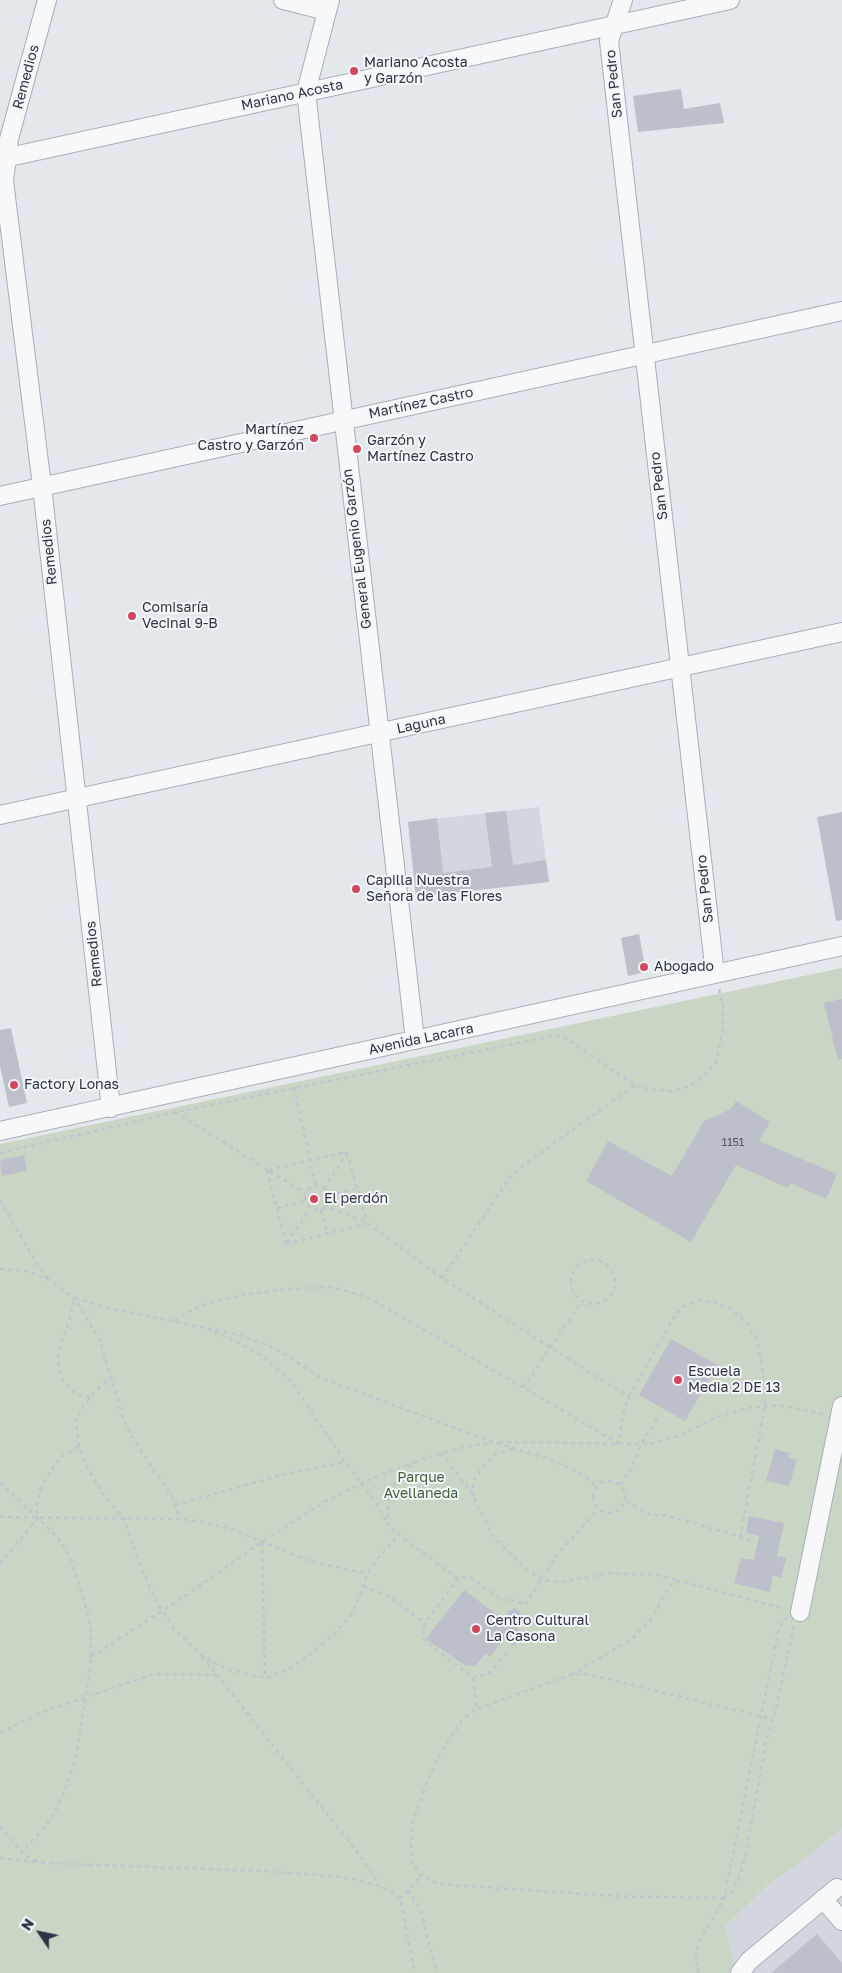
<!DOCTYPE html>
<html>
<head>
<meta charset="utf-8">
<style>
	body { margin:0 }
	#map { position:relative; width:842px; height:1973px; overflow:hidden; background:#e4e7ec; font-family:"Golos Text",sans-serif }
	canvas { display:block }
	.north { position:absolute; left:15px; top:1908px; width:50px; height:50px; -webkit-text-stroke:4px #f4f6f9; paint-order:stroke; rotate:304deg; font-size:14px; font-weight:700; line-height:20px; text-align:center; color:#2b3445 }
	.north::after { content:''; display:block; margin:auto; width:18px; height:22px; background:#2b3445; clip-path:polygon(50% 0,100% 100%,50% 72%,0 100%) }
</style>
</head>
<body>
<div id="map">
<canvas width="842" height="1973"></canvas>
<div class="north">N</div>
</div>
<script>
const c = document.querySelector('canvas').getContext('2d');
c.lineJoin = 'round';
function paint(path, color) { c.fillStyle = color; c.fill(path, 'evenodd'); }
const poly = rows => new Path2D(rows.map(r => 'M' + r).join(''));
function strokePath(path, color, width, dash) { c.strokeStyle = color; c.lineWidth = width; c.lineCap = dash ? 'butt' : 'round'; c.setLineDash(dash || []); c.stroke(path); }
function label(font, color, halo, rows, align = 'center') {
  c.font = font + ' "Golos Text",sans-serif'; c.lineWidth = 4; c.setLineDash([]); c.textBaseline = 'middle'; c.strokeStyle = halo; c.fillStyle = color; for (const [text, x, y, turn = 0] of rows) {
    c.save(); c.translate(x, y); c.rotate((+turn || 0) * Math.PI / 180); c.textAlign = isNaN(turn) ? turn : align; if (halo) c.strokeText(text, 0, 0); c.fillText(text, 0, 0); c.restore();
  }
}
const built = poly([
	[539,807,549,882,416,897,408,822],
	[842,1828,842,1973,736,1973,726,1926,769,1884,812,1854]
]);
const green = poly([
	[842,968,842,1828,812,1854,769,1884,726,1926,736,1973,0,1973,0,1144]
]);
const building = poly([
	[681,89,684,109,720,103,724,123,638,132,633,96],
	[506,811,513,865,546,860,549,882,416,897,408,822,437,818,443,873,492,867,485,813],
	[842,812,842,920,836,921,817,817],
	[639,934,646,972,628,976,621,938],
	[842,999,842,1059,838,1060,824,1003],
	[11,1028,27,1103,9,1107,0,1066,0,1030],
	[736,1101,770,1122,759,1141,837,1174,826,1199,790,1183,788,1188,736,1165,691,1242,586,1181,608,1141,672,1176,704,1121,731,1109],
	[24,1155,27,1171,2,1176,0,1160],
	[671,1339,717,1365,685,1421,639,1395],
	[775,1449,789,1453,789,1458,797,1460,789,1486,766,1481],
	[749,1516,784,1523,777,1556,786,1558,781,1578,773,1575,770,1592,734,1583,741,1558,754,1560,759,1536,746,1533],
	[464,1590,503,1619,508,1611,515,1608,521,1613,517,1628,525,1634,515,1646,503,1639,490,1657,485,1654,475,1666,465,1665,426,1639],
	[817,1934,842,1963,842,1973,771,1973]
]);
const path = poly([
	[294,1087,316,1186],
	[175,1112,305,1193],
	[0,1153,176,1112,553,1036,564,1037,635,1085,654,1090,672,1091,690,1086,704,1076,716,1062,723,1029,723,1007,719,989],
	[347,1153,367,1223],
	[267,1170,286,1244],
	[269,1170,347,1152],
	'305 1198a12 12 0 1 1 24 0a12 12 0 1 1-24 0Z',
	[324,1189,347,1152],
	[329,1195,357,1189],
	[0,1200,38,1265,48,1279],
	[277,1208,305,1201],
	[321,1210,327,1233],
	[287,1243,310,1209],
	[286,1244,366,1224],
	'571 1282a22 22 0 1 1 44 0a22 22 0 1 1-44 0Z',
	[0,1269,27,1271,49,1280,74,1298,99,1338,125,1424,139,1448,172,1496,180,1519],
	[442,1278,509,1179,521,1167,635,1085],
	[174,1320,202,1305,242,1295,285,1289,334,1287,371,1299,618,1443,624,1410,629,1396,597,1377,442,1278,367,1223,326,1206],
	[207,1329,239,1343,262,1356,292,1383,345,1462,374,1500,388,1524],
	[112,1376,90,1397,81,1409,76,1422,79,1447,88,1469,103,1494,124,1518,137,1558,157,1603,174,1629,200,1654,226,1669,265,1678,287,1670,313,1652,334,1634,351,1615,358,1601,367,1574,379,1557,399,1535],
	[523,1388,582,1301],
	[629,1396,676,1314,685,1306,700,1300,717,1303,733,1310,747,1324,758,1343,764,1380,765,1406,740,1538],
	[90,1397,78,1395,70,1389,63,1380,59,1367,58,1354,72,1311,74,1298,113,1309,235,1334,261,1342,283,1353,321,1378,493,1442,546,1458,576,1471,597,1486],
	[499,1442,649,1444,679,1436,717,1417,747,1408,778,1405,825,1414],
	[441,1453,470,1490,493,1536,522,1566,542,1580,559,1582,611,1573,657,1575,680,1581],
	'593 1497a16 16 0 1 1 32 0a16 16 0 1 1-32 0Z',
	[0,1483,38,1518,58,1538,66,1550,72,1562,88,1615,91,1631,91,1662,76,1758,63,1795,54,1813,45,1827,21,1852],
	[620,1485,633,1465,641,1444,658,1417],
	[473,1496,473,1481,482,1468,496,1454,514,1449],
	[626,1501,651,1515,663,1515,691,1522,753,1541],
	[175,1505,285,1474,345,1462],
	[0,1517,180,1519,204,1522,237,1531,306,1560,367,1574],
	[262,1542,265,1678],
	[0,1564,38,1518,36,1506,41,1488,50,1472,61,1457,79,1447],
	[458,1579,399,1535,388,1525,389,1496,395,1482,406,1469,421,1459,456,1449,493,1442],
	[363,1586,388,1596,425,1623],
	[507,1653,490,1673,473,1678,422,1638,425,1623,458,1579,469,1576,502,1600,515,1600,525,1605,558,1554,598,1510],
	[202,1656,365,1862,379,1885],
	[91,1657,188,1594,262,1542,326,1501,375,1477,415,1462],
	[571,1675,633,1638,653,1617,668,1588,672,1584,680,1581,785,1609],
	[473,1678,477,1709],
	[0,1733,40,1713,154,1674,217,1675],
	[0,1826,21,1852,32,1859,44,1863,263,1871,332,1876,359,1880,379,1886,391,1891,400,1899,415,1973],
	[0,1858,37,1862],
	[408,1890,419,1907,423,1920,437,1973],
	[724,1898,615,1896,439,1884,421,1876,412,1862,411,1845,412,1824,426,1784,441,1752,462,1720,477,1709,569,1675,588,1674,772,1719],
	[724,1898,732,1891,739,1878,745,1858,766,1742,777,1704,794,1625],
	[400,1899,421,1876],
	[698,1973,696,1954,698,1944,724,1898,779,1628,782,1622,787,1618]
]);
const minor = poly([
	[47,0,9,139,4,181,42,486,111,1108],
	[283,0,327,11],
	[330,0,306,92,415,1040],
	[623,0,609,41,715,974],
	[0,159,730,0],
	[0,496,842,311],
	[0,815,842,632],
	[0,1131,842,946],
	[800,1612,842,1406],
	[823,1899,842,1921],
	[740,1973,749,1961,837,1888]
]);
const markers = [
	[354,71,5,"#d1495b"],
	[314,438,5,"#d1495b"],
	[357,449,5,"#d1495b"],
	[132,616,5,"#d1495b"],
	[356,889,5,"#d1495b"],
	[644,967,5,"#d1495b"],
	[14,1085,5,"#d1495b"],
	[314,1199,5,"#d1495b"],
	[678,1380,5,"#d1495b"],
	[476,1629,5,"#d1495b"]
];
const numberNames = [
	["1151",733,1143]
];
const poiNames = [
	["Mariano Acosta",364,63],
	["y Garzón",364,79],
	["Martínez",304,430,"right"],
	["Castro y Garzón",304,446,"right"],
	["Garzón y",367,441],
	["Martínez Castro",367,457],
	["Comisaría",142,608],
	["Vecinal 9-B",142,624],
	["Capilla Nuestra",366,881],
	["Señora de las Flores",366,897],
	["Abogado",654,967],
	["Factory Lonas",24,1085],
	["El perdón",324,1199],
	["Escuela",688,1372],
	["Media 2 DE 13",688,1388],
	["Centro Cultural",486,1621],
	["La Casona",486,1637]
];
const streetNames = [
	["Remedios",26,77,-75],
	["San Pedro",614,84,-96],
	["Mariano Acosta",292,95,-12],
	["Martínez Castro",421,403,-12],
	["San Pedro",659,486,-97],
	["General Eugenio Garzón",357,549,-97],
	["Remedios",49,552,-96],
	["Laguna",421,724,-12],
	["San Pedro",705,889,-96],
	["Remedios",94,954,-96],
	["Avenida Lacarra",421,1039,-12]
];
const parkNames = [
	["Parque",421,1478],
	["Avellaneda",421,1494]
];
paint(built, '#d2d6de');
paint(green, '#c9d6c5');
paint(building, '#bbc0ca');
strokePath(minor, '#a9aeb7', 20);
strokePath(path, '#c2c5cb', 2.5, [4, 4]);
strokePath(minor, '#f7f8fa', 18);
for (const [x, y, r, color] of markers) { const dot = new Path2D(); dot.arc(x, y, r, 0, 2 * Math.PI); c.fillStyle = color; c.fill(dot); strokePath(dot, '#f4f6f9', 2); }
label('11px', '#4f5766', null, numberNames);
label('14px', '#2b3445', '#f4f6f9', poiNames, 'left');
label('14px', '#2b3445', '#f4f6f9', streetNames);
label('14px', '#3f6138', '#f4f6f9', parkNames);
</script>
</body>
</html>
